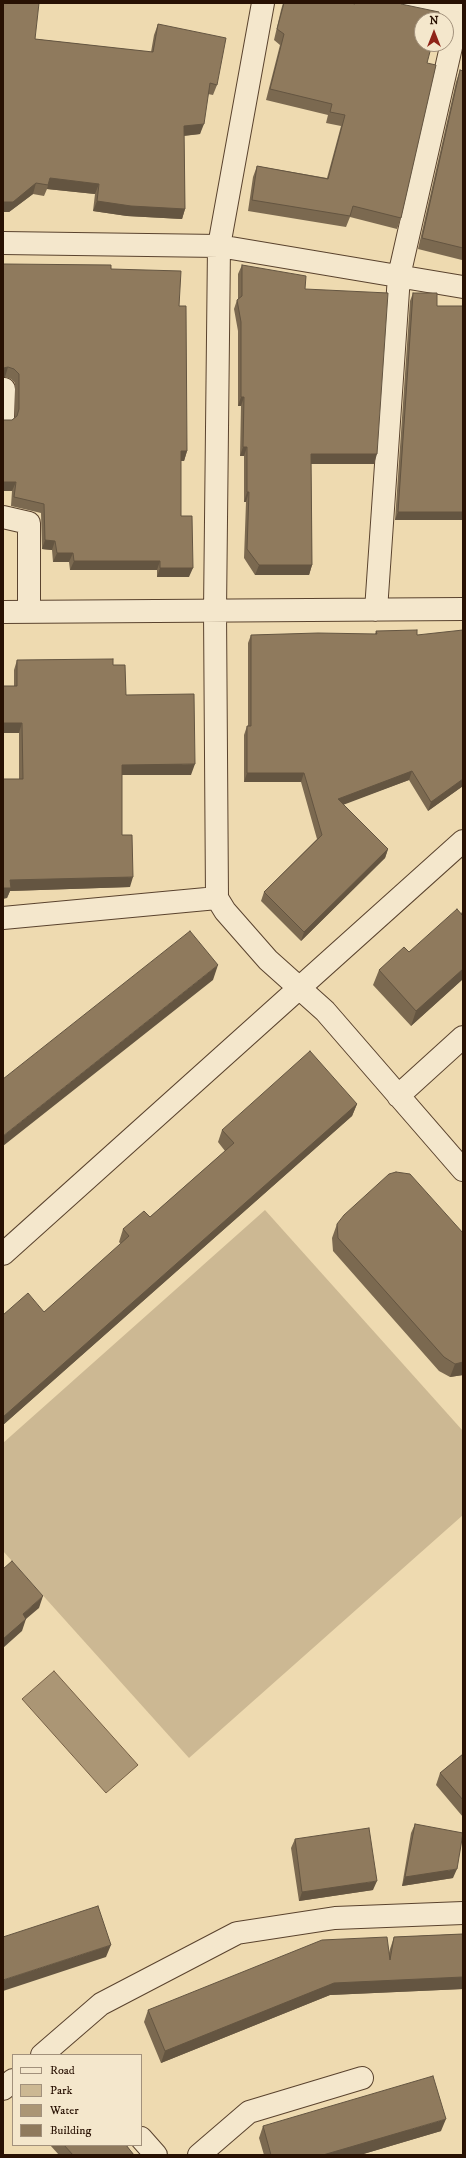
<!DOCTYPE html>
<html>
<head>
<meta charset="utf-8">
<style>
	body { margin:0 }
	#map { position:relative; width:466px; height:2158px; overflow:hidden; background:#eedab0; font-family:"IM FELL DW Pica",serif }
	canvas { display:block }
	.frame { position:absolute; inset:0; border:4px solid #281103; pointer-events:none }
	.legend { position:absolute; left:12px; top:2054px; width:130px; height:92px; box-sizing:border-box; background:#f4e7cc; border:1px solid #a2917c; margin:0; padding:5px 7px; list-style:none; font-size:12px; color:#281103 }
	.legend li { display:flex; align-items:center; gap:8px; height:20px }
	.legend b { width:20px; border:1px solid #a2917c }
	.north { position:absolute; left:414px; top:12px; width:40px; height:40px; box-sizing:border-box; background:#f4e7cc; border:1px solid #a2917c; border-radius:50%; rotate:0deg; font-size:11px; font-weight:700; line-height:16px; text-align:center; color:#281103 }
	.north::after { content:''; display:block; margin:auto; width:14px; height:18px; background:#8f2418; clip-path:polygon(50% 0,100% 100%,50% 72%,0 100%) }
</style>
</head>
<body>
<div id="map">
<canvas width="466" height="2158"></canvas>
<div class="frame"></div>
<ul class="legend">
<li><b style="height:5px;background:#f4e7cc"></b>Road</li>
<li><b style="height:11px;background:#ccb893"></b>Park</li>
<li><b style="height:11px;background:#ab9675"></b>Water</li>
<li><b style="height:11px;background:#8f7a5d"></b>Building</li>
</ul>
<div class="north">N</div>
</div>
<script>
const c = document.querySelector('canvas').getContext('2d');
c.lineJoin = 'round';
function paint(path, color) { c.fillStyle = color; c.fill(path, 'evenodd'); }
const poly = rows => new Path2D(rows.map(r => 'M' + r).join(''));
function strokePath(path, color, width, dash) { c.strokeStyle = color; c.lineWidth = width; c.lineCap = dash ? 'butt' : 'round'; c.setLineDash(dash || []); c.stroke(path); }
const green = poly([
	[265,1210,463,1431,463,1515,189,1758,3,1551,3,1443]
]);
const water = poly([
	[54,1671,138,1765,106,1793,22,1699,54,1671]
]);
const minor = poly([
	[400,3,463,16],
	[3,243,219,246,463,287],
	[3,418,4,389],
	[3,517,29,523,29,612],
	[376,610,399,276,461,3],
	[3,612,463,609],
	[217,898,215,611,219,246,263,3],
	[3,918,217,898,225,911,268,960,325,1011,463,1170],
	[398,1096,463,1037],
	[3,1254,463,841],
	[42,2055,101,2004,237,1933,335,1918,463,1913],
	[3,2089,13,2080],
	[141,2138,156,2155],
	[199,2155,249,2112,362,2078]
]);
const wall = poly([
	[3,3,35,39,151,52,154,35,158,24,217,85,213,95,208,94,200,134,184,136,185,209,182,219,127,216,93,211,95,194,47,189,44,196,33,194,9,212,3,212],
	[283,3,351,3,354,4,354,3,400,3,427,63,401,218,397,229,350,217,346,227,248,211,253,177,257,166,327,178,341,126,326,123,328,115,266,100,280,45,274,40,281,10],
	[460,70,463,71,463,257,462,260,418,249,456,82],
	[3,264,111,269,179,306,187,451,184,461,181,461,181,516,189,577,157,577,157,570,70,570,69,562,53,562,52,550,42,549,41,513,11,506,12,491,3,491,3,420,12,420,15,417,15,383,11,379,5,377],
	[242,265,305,289,374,464,311,464,312,565,309,575,255,575,244,558,246,502,244,502,244,456,240,456,241,406,238,406,238,331,234,309,237,300,238,299,238,274],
	[413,293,437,306,463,520,395,520,410,301],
	[376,631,417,635,463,786,428,811,409,780,343,804,388,849,385,858,301,941,261,901,264,892,317,839,301,782,244,782,244,735,247,726,248,726,248,643,251,635,375,634],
	[17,660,113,665,126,695,191,775,122,775,122,835,130,887,10,891,7,898,19,779,19,733,3,733,14,686,14,670],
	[463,909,463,979,411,1026,373,985,379,970,409,952,461,914],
	[357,1104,352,1116,3,1425,3,1315,44,1312,121,1244,119,1242,123,1229,150,1217,225,1151,218,1142,222,1130],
	[337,1224,463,1233,463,1375,450,1377,439,1371,333,1251,332,1238],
	[463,1754,463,1817,436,1785,440,1773],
	[415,1824,453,1878,402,1886,411,1833],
	[295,1839,373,1890,299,1901,291,1848],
	[463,1934,463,1989,330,1995,161,2063,144,2022,148,2010,389,1953,390,1949,394,1937],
	[263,2126,441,2131,360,2155,264,2155,259,2138],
	[50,2145,128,2145,127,2146,134,2155,59,2155]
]);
const shadedWall = poly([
	[204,124,200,134,181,136,184,126],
	[50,178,99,184,95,194,47,189],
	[36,183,33,194,9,212,3,212,3,202],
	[97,201,185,209,182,219,127,216,93,211],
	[8,367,5,377,3,377,3,368],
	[241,397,244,397,241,406,238,406],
	[243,447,247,447,244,456,240,456],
	[181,451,187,451,184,461,178,461],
	[311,454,377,454,374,464,307,464],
	[3,482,16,482,12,491,3,491],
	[247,492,249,492,246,502,244,502],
	[398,512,463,512,463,520,395,520],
	[45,540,55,541,52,550,42,549],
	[57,553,73,553,69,562,53,562],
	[74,561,160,561,157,570,70,570],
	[259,565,312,565,309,575,255,575],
	[160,568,193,568,189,577,157,577],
	[3,723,22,723,19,733,3,733],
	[195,764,191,775,118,775,122,765],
	[412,771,409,780,335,808,338,799],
	[247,773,304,773,301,782,244,782],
	[463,779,463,786,428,811,431,802],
	[388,849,385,858,301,941,304,932],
	[133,877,130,887,10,891,7,898,3,899,3,888,10,880],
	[218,965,213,980,3,1146,3,1136],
	[463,969,463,979,411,1026,416,1011],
	[357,1104,352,1116,3,1425,3,1417],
	[463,1362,463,1375,450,1377,455,1364],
	[43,1596,39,1608,26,1619,22,1631,3,1648,3,1639,23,1614],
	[457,1869,453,1878,402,1886,405,1877],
	[377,1881,373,1890,299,1901,302,1892],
	[111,1945,106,1957,3,1991,3,1980],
	[463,1977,463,1989,330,1995,161,2063,165,2051,334,1983],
	[446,2119,441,2131,360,2155,323,2155]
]);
const building = poly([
	[3,3,39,3,35,39,153,52,158,24,226,38,217,85,210,83,204,124,184,126,185,209,131,206,97,201,99,184,50,178,48,185,36,183,13,202,3,202,3,3],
	[284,3,351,3,355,4,356,3,400,3,401,4,439,12,438,20,422,20,422,44,432,44,427,63,436,65,401,218,353,206,350,216,252,200,257,166,328,179,345,115,330,112,332,104,270,89,284,34,277,29,284,3],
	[460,70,463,71,463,248,422,238,460,70],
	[3,264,111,265,111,269,181,271,179,306,186,306,187,451,181,451,181,516,192,516,193,568,160,568,160,561,74,561,73,553,57,553,55,541,45,540,44,504,14,497,16,482,3,482,3,420,12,420,17,416,19,409,19,374,14,369,8,367,3,368,3,264],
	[242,265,306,276,305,289,388,293,377,454,311,454,312,565,259,565,247,549,249,492,247,492,247,447,243,447,244,397,241,397,241,322,237,300,242,296,242,265],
	[413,293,437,293,437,306,463,306,463,512,398,512,413,293],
	[417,630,417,635,463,630,463,779,431,802,412,771,338,799,388,849,304,932,264,892,322,835,304,773,247,773,247,726,251,726,251,635,318,633,377,634,376,631,417,630],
	[113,659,113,665,125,665,126,695,194,694,195,764,122,765,122,835,132,835,133,877,10,880,11,888,3,888,3,779,23,779,22,723,3,723,3,686,17,686,17,660,113,659],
	[457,909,463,916,463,969,416,1011,379,970,404,947,409,952,457,909],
	[190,931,218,965,3,1136,3,1079,190,931],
	[310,1051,357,1104,3,1417,3,1315,28,1293,44,1312,129,1236,123,1229,144,1211,150,1217,234,1143,222,1130,310,1051],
	[396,1172,410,1174,463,1233,463,1362,455,1364,444,1357,338,1238,337,1224,344,1215,389,1174,396,1172],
	[12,1561,43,1596,23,1614,26,1619,3,1639,3,1569,12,1561],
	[463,1754,463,1800,440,1773,463,1754],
	[415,1824,463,1833,457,1869,405,1877,415,1824],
	[369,1828,377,1881,302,1892,295,1839,369,1828],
	[98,1906,111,1945,3,1980,3,1937,98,1906],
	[463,1934,463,1977,334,1983,165,2051,148,2010,322,1940,387,1937,390,1960,394,1937,463,1934],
	[433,2076,446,2119,323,2155,271,2155,263,2126,433,2076],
	[64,2145,126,2145,134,2155,73,2155,64,2145]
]);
paint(green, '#ccb893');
paint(water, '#ab9675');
strokePath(water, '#776147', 1);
strokePath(minor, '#5a432e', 24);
strokePath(minor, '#f4e7cc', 22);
paint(wall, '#7b6950');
paint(shadedWall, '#645541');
paint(building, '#8f7a5d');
strokePath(building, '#645541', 1);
</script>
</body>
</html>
